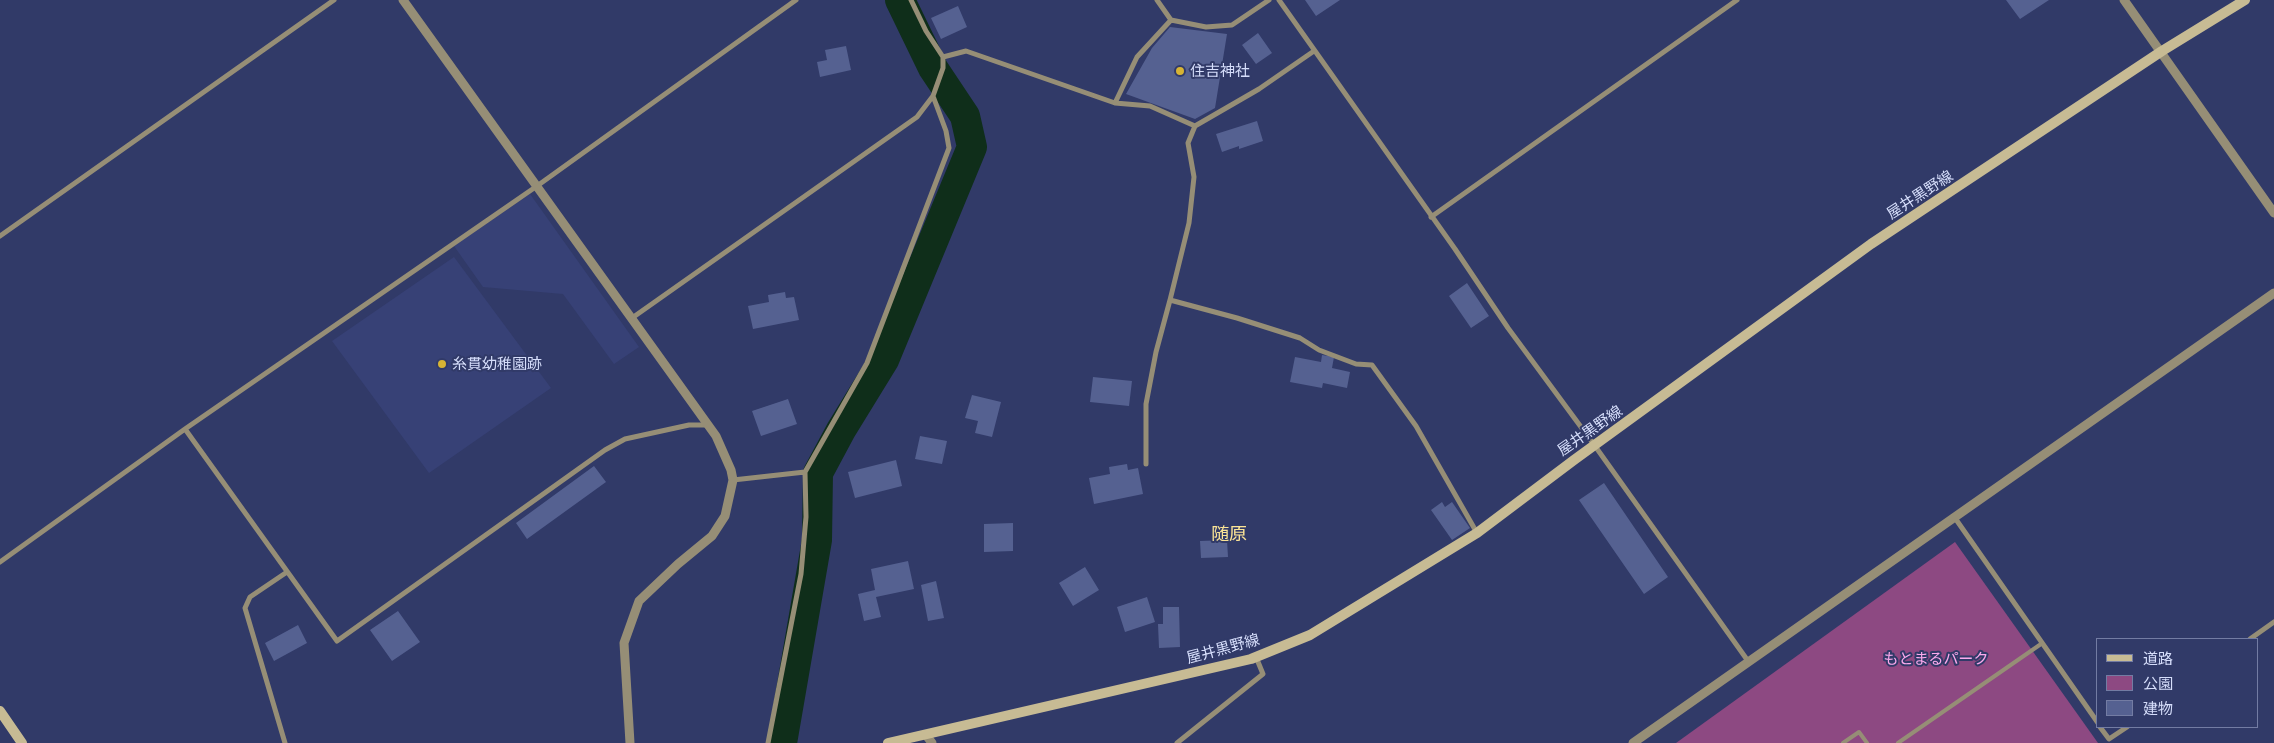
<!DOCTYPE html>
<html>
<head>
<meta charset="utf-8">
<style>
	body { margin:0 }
	#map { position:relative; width:2274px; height:743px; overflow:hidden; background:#313a68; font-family:"Asap Condensed","Noto Sans JP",sans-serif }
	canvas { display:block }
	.legend { position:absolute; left:2096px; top:638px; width:162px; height:90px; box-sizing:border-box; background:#313a68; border:1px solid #737ca3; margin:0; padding:6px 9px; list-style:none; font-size:15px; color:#d6defb }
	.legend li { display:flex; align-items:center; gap:10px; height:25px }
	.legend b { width:25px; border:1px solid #737ca3 }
</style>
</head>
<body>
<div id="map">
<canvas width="2274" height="743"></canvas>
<ul class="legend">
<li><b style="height:6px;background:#c7bb94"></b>道路</li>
<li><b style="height:14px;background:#8d4982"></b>公園</li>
<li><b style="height:14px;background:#556191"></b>建物</li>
</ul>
</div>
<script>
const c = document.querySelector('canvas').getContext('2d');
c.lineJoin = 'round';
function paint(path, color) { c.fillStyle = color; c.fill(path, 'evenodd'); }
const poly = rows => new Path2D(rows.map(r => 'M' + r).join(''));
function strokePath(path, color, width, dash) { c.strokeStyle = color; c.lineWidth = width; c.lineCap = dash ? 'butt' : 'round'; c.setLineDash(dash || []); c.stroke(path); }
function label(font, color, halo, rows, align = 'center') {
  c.font = font + ' "Asap Condensed","Noto Sans JP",sans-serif'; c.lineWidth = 4; c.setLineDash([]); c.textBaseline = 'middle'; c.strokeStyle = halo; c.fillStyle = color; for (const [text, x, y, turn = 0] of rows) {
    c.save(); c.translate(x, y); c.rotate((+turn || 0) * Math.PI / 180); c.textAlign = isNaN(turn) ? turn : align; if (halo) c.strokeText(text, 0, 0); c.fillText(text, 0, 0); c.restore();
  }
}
const built = poly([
	[530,194,639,347,614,364,563,294,483,287,454,246],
	[454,257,551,388,429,473,332,341]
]);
const green = poly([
	[1955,542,2098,743,1676,743]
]);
const river = poly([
	[782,743,817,540,818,473,841,430,884,360,972,147,965,116,933,68,900,0]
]);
const building = poly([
	[1305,0,1340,0,1316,16],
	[2006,0,2049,0,2020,19],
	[958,6,967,27,941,39,931,18],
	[1170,27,1227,34,1215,108,1195,119,1126,94,1152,48],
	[1258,33,1272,53,1256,64,1242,45],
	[846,46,851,70,820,77,817,62,827,60,825,50],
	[1257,121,1263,141,1239,149,1239,146,1222,152,1216,134],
	[1467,283,1489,316,1471,328,1449,296],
	[785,292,786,298,794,297,799,320,753,329,748,306,769,302,768,295],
	[1322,355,1334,357,1332,368,1350,372,1347,388,1323,383,1322,388,1290,382,1295,357,1321,362],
	[1093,377,1132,381,1129,406,1090,402],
	[972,395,1001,402,992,437,975,433,978,421,965,418],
	[788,399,797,424,761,436,752,411],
	[920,436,947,441,942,464,915,459],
	[896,460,902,486,855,498,848,472],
	[1127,464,1128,470,1138,468,1143,494,1094,504,1089,478,1110,474,1109,467],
	[594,466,606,482,527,539,516,523],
	[1604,483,1668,577,1644,594,1579,500],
	[1442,502,1445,507,1452,502,1470,528,1452,540,1431,510],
	[1013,523,1013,551,984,552,984,524],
	[1227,540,1228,557,1201,558,1200,541],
	[908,561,914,589,876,597,881,617,864,621,858,594,875,590,871,569],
	[1085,567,1099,590,1073,606,1059,583],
	[936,581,944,618,928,621,921,585],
	[1147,597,1155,622,1125,632,1117,607],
	[1163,607,1179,607,1180,647,1159,648,1158,624,1163,624],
	[398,611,420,642,392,661,370,630],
	[298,625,307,643,274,661,265,643]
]);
const service = poly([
	[1843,743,1859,732,1867,743],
	[1898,743,2041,644]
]);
const minor = poly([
	[1157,0,1171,20,1206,27,1232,25,1269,0],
	[1279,0,1455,249,1508,328,1595,446,1748,661],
	[1314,51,1259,89,1195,126,1188,143,1194,177,1189,223,1170,300,1237,318,1300,338,1319,350,1356,364,1372,365,1416,426,1477,533],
	[943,57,966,51,1115,103,1150,106,1195,126],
	[1115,103,1137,57,1171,20],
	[1431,217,1737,0],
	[0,236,334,0],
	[632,318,917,117,933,96,943,68,943,57,926,31,911,0],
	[185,429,337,641,605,450,625,439,689,425,708,425],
	[1146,464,1146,404,1156,352,1170,300],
	[733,480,805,472],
	[1955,518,2098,723],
	[0,562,185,429,537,186,796,0],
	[2250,639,2274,622],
	[2100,727,2109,739,2127,727],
	[285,743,245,608,250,597,287,572],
	[768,743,801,574,806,517,805,472,867,363,949,148,946,131,933,96],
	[1177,743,1263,674,1256,657]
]);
const tertiary = poly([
	[403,0,716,436,731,470,733,480,725,516,712,536,678,564,639,601,624,643,630,743],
	[2124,0,2274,213],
	[926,735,932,743],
	[1633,743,2274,293]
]);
const secondary = poly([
	[0,711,22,743],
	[888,743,1251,659,1310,635,1477,533,1574,460,1871,244,2162,51,2245,0]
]);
const markers = [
	[1180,71,5,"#d7b434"],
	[442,364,5,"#d7b434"]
];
const poiNames = [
	["住吉神社",1190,71],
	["糸貫幼稚園跡",452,364]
];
const streetNames = [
	["屋井黒野線",1920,195,-33],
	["屋井黒野線",1590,431,-35],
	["屋井黒野線",1223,649,-15]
];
const parkNames = [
	["もとまるパーク",1936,659]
];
const quarterNames = [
	["随原",1229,534]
];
paint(built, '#374176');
paint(green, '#8d4982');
strokePath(river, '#0f2e1a', 30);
paint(building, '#556191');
strokePath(service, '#968e76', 4);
strokePath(minor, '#968e76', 5);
strokePath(tertiary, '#968e76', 9);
strokePath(secondary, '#c7bb94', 10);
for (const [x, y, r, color] of markers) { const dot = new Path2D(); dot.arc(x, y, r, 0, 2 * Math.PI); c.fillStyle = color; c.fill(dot); strokePath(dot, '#313a68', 2); }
label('15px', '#d6defb', '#313a68', poiNames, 'left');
label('15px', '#d6defb', '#313a68', streetNames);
label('15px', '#fcaaed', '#313a68', parkNames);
label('18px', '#fbe496', '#313a68', quarterNames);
</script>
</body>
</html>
